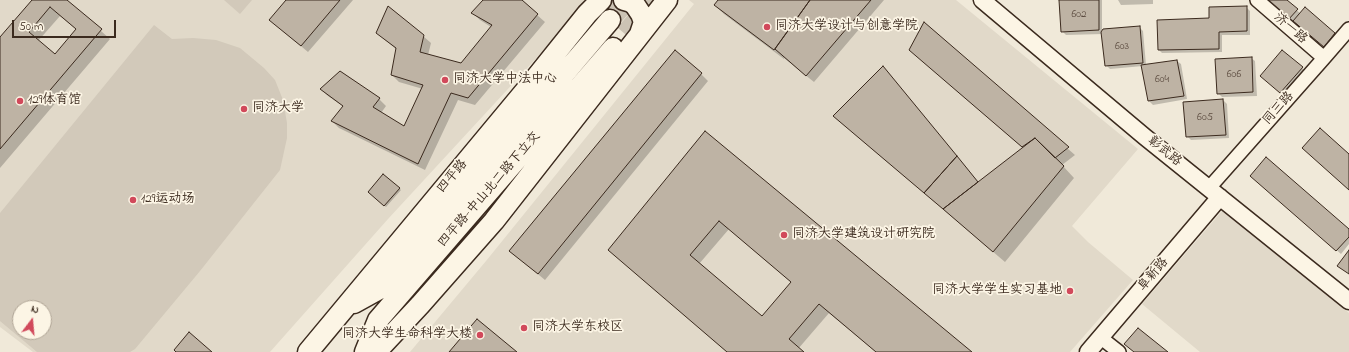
<!DOCTYPE html>
<html>
<head>
<meta charset="utf-8">
<style>
	body { margin:0 }
	#map { position:relative; width:1349px; height:352px; overflow:hidden; background:#f0e9d9; font-family:"Indie Flower",sans-serif }
	canvas { display:block }
	.north { position:absolute; left:12px; top:300px; width:40px; height:40px; box-sizing:border-box; background:#fcf5e5; border:1px solid #afa495; border-radius:50%; rotate:16deg; font-size:11px; font-weight:700; line-height:16px; text-align:center; color:#3b2a1e }
	.north::after { content:''; display:block; margin:auto; width:14px; height:18px; background:#d1495b; clip-path:polygon(50% 0,100% 100%,50% 72%,0 100%) }
	.scale { position:absolute; left:12px; top:20px; width:104px; height:18px; box-sizing:border-box; border:2px solid #3b2a1e; border-top:0; padding-left:5px; font-size:12px; line-height:14px; white-space:nowrap; color:#3b2a1e; -webkit-text-stroke:3px #fcf5e5; paint-order:stroke }
</style>
</head>
<body>
<div id="map">
<canvas width="1349" height="352"></canvas>
<div class="north">N</div>
<div class="scale">50 m</div>
</div>
<script>
const c = document.querySelector('canvas').getContext('2d');
c.lineJoin = 'round';
function paint(path, color) { c.fillStyle = color; c.fill(path, 'evenodd'); }
const poly = rows => new Path2D(rows.map(r => 'M' + r).join(''));
function strokePath(path, color, width, dash) { c.strokeStyle = color; c.lineWidth = width; c.lineCap = dash ? 'butt' : 'round'; c.setLineDash(dash || []); c.stroke(path); }
function label(font, color, halo, rows, align = 'center') {
  c.font = font + ' "Indie Flower","LXGW WenKai TC",sans-serif'; c.lineWidth = 3.5; c.setLineDash([]); c.textBaseline = 'middle'; c.strokeStyle = halo; c.fillStyle = color; for (const [text, x, y, turn = 0] of rows) {
    c.save(); c.translate(x, y); c.rotate((+turn || 0) * Math.PI / 180); c.textAlign = isNaN(turn) ? turn : align; if (halo) c.strokeText(text, 0, 0); c.fillText(text, 0, 0); c.restore();
  }
}
const built = poly([
	[0,0,590,0,388,219,270,352,33,352,0,327],
	[20,308,44,308,44,332,20,332],
	[689,0,956,0,1138,149,1072,226,1088,242,1133,280,1070,352,410,352,486,261,694,4],
	[1222,211,1349,313,1349,352,1200,352,1142,304]
]);
const green = poly([
	[224,0,252,0,240,14],
	[154,25,172,39,193,38,216,40,240,48,264,68,275,80,283,100,287,123,287,138,280,170,200,271,135,349,130,352,37,352,0,321,0,213],
	[20,308,44,308,44,332,20,332]
]);
const shadow = poly([
	[33,0,66,0,110,39,0,168,0,39],
	[60,16,77,30,55,55,38,41],
	[287,0,353,0,308,52,270,20],
	[484,0,520,0,545,22,475,105,458,100,425,170,339,128,332,121,344,107,328,96,321,89,379,99,386,106,381,113,405,128,423,89,399,82,392,75,397,50,377,33,423,36,431,43,428,55,461,64,491,27,480,20,473,13],
	[719,0,884,0,814,82,784,58,784,59,724,14,715,5],
	[1060,0,1102,0,1102,30,1140,28,1143,31,1146,65,1177,61,1181,64,1187,99,1153,105,1149,101,1143,66,1110,69,1106,65,1103,34,1066,35,1062,31],
	[1118,0,1153,0,1153,4,1121,5],
	[1265,0,1285,0,1301,14,1305,9,1339,37,1328,50,1295,21,1292,23],
	[1246,7,1250,11,1250,35,1222,35,1222,52,1162,53,1158,49,1210,19],
	[924,24,1075,155,1062,165,1074,178,1005,262,842,123,883,67,979,183,1023,148,910,50],
	[1251,58,1255,61,1257,96,1222,97,1218,93],
	[1302,68,1308,73,1286,98,1261,76],
	[701,74,708,81,545,280,510,251],
	[1223,100,1227,104,1229,138,1191,140,1187,136],
	[705,132,970,352,876,352,829,313,798,349,802,352,727,352,609,250],
	[729,229,792,283,762,317,699,264],
	[384,175,401,190,386,207,369,192],
	[1255,179,1349,230,1349,244,1341,254]
]);
const building = poly([
	[32,0,67,0,102,29,0,149,0,37,32,0],
	[50,7,76,29,55,54,29,32,50,7],
	[286,0,340,0,301,46,269,20,286,0],
	[483,0,522,0,538,14,468,98,451,93,418,164,331,121,343,106,320,89,340,71,380,98,373,107,404,126,423,85,391,75,396,48,376,33,388,6,424,35,420,52,461,63,492,25,471,13,483,0],
	[718,0,810,0,774,50,714,5,718,0],
	[810,0,871,0,806,76,775,49,810,0],
	[1059,0,1099,0,1099,30,1061,32,1059,0],
	[1264,0,1287,0,1298,9,1288,20,1264,0],
	[1247,6,1247,31,1219,32,1219,49,1158,50,1157,20,1209,18,1209,7,1247,6],
	[1305,7,1335,33,1324,47,1293,21,1305,7],
	[924,22,1069,147,1055,158,1035,138,1022,147,909,50,924,22],
	[1140,26,1143,63,1105,66,1101,32,1103,29,1140,26],
	[675,50,702,73,538,274,509,251,675,50],
	[1282,50,1303,67,1280,93,1260,76,1282,50],
	[1252,57,1253,92,1217,94,1215,59,1252,57],
	[1177,60,1184,96,1148,101,1141,65,1177,60],
	[883,66,957,156,924,193,833,116,883,66],
	[1223,99,1226,135,1186,137,1183,102,1223,99],
	[1320,128,1349,154,1349,190,1302,148,1320,128],
	[705,131,972,352,876,352,819,304,789,339,804,352,727,352,608,250,705,131],
	[719,221,791,282,762,316,690,255,719,221],
	[1035,138,1064,166,993,252,943,209,1035,138],
	[957,156,978,182,943,209,924,193,957,156],
	[1266,157,1349,229,1349,237,1336,251,1250,176,1266,157],
	[383,174,400,188,384,206,368,192,383,174],
	[1349,250,1349,274,1337,266,1349,250],
	[477,319,517,352,449,352,477,319],
	[1138,328,1168,352,1134,352,1124,344,1138,328],
	[189,332,212,352,176,352,174,350,189,332]
]);
const primaryTunnel = poly([
	[610,20,627,0],
	[625,34,654,0]
]);
const minor = poly([
	[1257,0,1324,58],
	[1209,188,1324,58,1349,29],
	[1100,337,1119,352]
]);
const tertiary = poly([
	[982,0,1145,137,1349,301],
	[1088,352,1220,197]
]);
const primary = poly([
	[624,0,631,2,635,5,641,14,644,22,640,34],
	[354,303,383,287,610,20],
	[308,352,526,90,587,14,601,0],
	[365,352,378,320,613,48],
	[376,352,420,305,494,221,667,0]
]);
const markers = [
	[767,27,4,"#d1495b"],
	[445,80,4,"#d1495b"],
	[20,101,4,"#d1495b"],
	[244,109,4,"#d1495b"],
	[133,200,4,"#d1495b"],
	[784,235,4,"#d1495b"],
	[1070,291,4,"#d1495b"],
	[524,328,4,"#d1495b"],
	[480,335,4,"#d1495b"]
];
const numberNames = [
	["602",1079,15],
	["603",1122,47],
	["606",1234,75],
	["604",1162,80],
	["605",1205,118]
];
const poiNames = [
	["同济大学设计与创意学院",775,27],
	["同济大学中法中心",453,80],
	["129体育馆",28,101],
	["同济大学",252,109],
	["129运动场",141,200],
	["同济大学建筑设计研究院",792,235],
	["同济大学学生实习基地",1062,291,"right"],
	["同济大学东校区",532,328],
	["同济大学生命科学大楼",472,335,"right"]
];
const streetNames = [
	["济一路",1290,29,41],
	["同三路",1279,109,-48],
	["彰武路",1164,152,39],
	["四平路",453,177,-50],
	["四平路-中山北二路下立交",490,190,-49],
	["阜新路",1154,275,-50]
];
paint(built, '#e1d9c9');
paint(green, '#d2c9ba');
paint(shadow, '#0003');
paint(building, '#beb3a4');
strokePath(building, '#3b2a1e', 1);
strokePath(primaryTunnel, '#ccc3b4', 20, [20, 10]);
strokePath(minor, '#3b2a1e', 16);
strokePath(tertiary, '#3b2a1e', 19);
strokePath(primary, '#3b2a1e', 23);
strokePath(minor, '#fcf5e5', 13);
strokePath(tertiary, '#fcf5e5', 16);
strokePath(primary, '#fcf5e5', 20);
for (const [x, y, r, color] of markers) { const dot = new Path2D(); dot.arc(x, y, r, 0, 2 * Math.PI); c.fillStyle = color; c.fill(dot); strokePath(dot, '#fcf5e5', 1.5); }
label('11px', '#5c4c40', null, numberNames);
label('13px', '#3b2a1e', '#fcf5e5', poiNames, 'left');
label('13px', '#3b2a1e', '#fcf5e5', streetNames);
</script>
</body>
</html>
